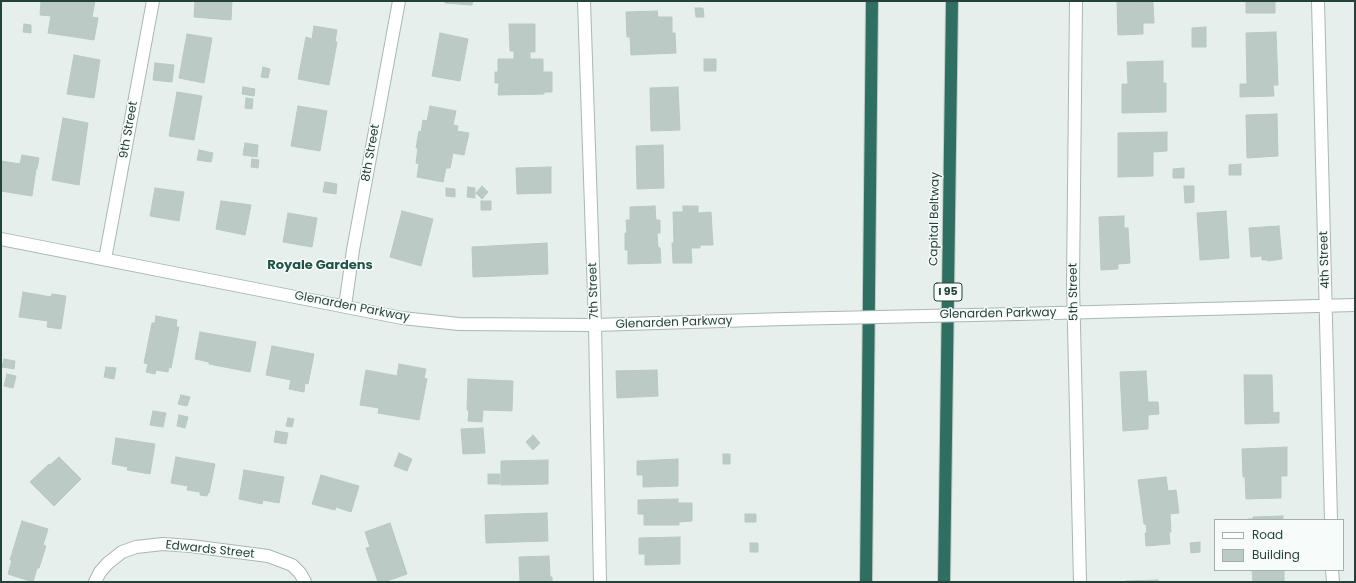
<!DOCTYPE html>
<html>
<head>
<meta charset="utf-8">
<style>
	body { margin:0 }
	#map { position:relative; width:1356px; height:583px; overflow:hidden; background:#e6efeb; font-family:Poppins,sans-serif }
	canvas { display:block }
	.frame { position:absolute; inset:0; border:2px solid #24423a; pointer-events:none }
	.legend { position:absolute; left:1214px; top:519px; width:130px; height:52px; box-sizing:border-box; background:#f7fbf9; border:1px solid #a3b1ad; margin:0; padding:5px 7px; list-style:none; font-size:12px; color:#24423a }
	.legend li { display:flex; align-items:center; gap:8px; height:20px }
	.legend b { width:20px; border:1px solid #a3b1ad }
</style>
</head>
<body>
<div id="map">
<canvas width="1356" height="583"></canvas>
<div class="frame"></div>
<ul class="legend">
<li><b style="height:5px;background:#fff"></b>Road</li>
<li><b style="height:11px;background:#bbcac4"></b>Building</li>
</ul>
</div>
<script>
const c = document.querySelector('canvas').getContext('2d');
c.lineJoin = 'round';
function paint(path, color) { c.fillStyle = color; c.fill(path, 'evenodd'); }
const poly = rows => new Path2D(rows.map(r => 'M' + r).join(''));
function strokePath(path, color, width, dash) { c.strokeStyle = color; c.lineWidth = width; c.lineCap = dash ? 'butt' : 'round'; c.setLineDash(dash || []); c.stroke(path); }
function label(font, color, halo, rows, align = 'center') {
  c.font = font + ' Poppins,sans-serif'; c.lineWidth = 3; c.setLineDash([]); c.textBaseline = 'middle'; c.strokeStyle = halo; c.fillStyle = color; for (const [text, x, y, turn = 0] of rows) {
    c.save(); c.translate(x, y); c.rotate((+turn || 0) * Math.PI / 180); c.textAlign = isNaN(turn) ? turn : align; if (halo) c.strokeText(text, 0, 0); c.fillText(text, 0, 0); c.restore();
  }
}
const building = poly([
	[41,1,95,1,92,17,98,18,94,40,48,33,51,16,40,15,41,1],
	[195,1,232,1,231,20,194,17,195,1],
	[445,1,473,1,472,5,445,3,445,1],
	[1117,1,1153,2,1154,23,1143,23,1143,34,1118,35,1117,1],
	[1246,1,1275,1,1275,13,1246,13,1246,1],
	[695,8,703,8,704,17,696,17,695,8],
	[657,11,658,17,672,17,672,33,675,33,676,53,631,55,630,37,627,37,626,12,657,11],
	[24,24,31,25,31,33,23,32,24,24],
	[509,24,535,24,535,52,530,52,530,59,543,59,543,72,552,72,552,92,544,92,544,94,498,95,499,83,495,83,495,72,498,72,498,59,514,59,514,51,510,51,509,24],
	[314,26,337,30,335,42,337,42,329,85,298,79,306,37,312,39,314,26],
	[1206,27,1206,47,1192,47,1192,28,1206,27],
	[1276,32,1278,85,1273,85,1274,96,1240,97,1240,84,1247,84,1246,33,1276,32],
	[440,33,468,39,460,81,432,76,440,33],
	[187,34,212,38,204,83,179,78,187,34],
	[74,55,100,60,94,98,67,94,74,55],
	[704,59,716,59,716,71,704,71,704,59],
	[1163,61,1163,83,1166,83,1166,112,1122,113,1122,84,1128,84,1127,62,1163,61],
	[155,63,174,65,172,82,153,80,155,63],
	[263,67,270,69,268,78,261,77,263,67],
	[243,87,255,89,254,96,242,94,243,87],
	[678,87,680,130,651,131,650,88,678,87],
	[177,92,202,96,194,140,169,136,177,92],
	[246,98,253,99,252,109,245,108,246,98],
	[298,106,327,111,320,151,291,146,298,106],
	[430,106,456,111,453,125,458,126,457,131,469,133,464,155,453,153,450,168,446,168,443,182,417,177,419,164,416,163,418,148,416,148,419,131,421,132,423,120,427,121,430,106],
	[1277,114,1278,156,1247,158,1246,115,1277,114],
	[63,118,88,123,79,185,52,180,63,118],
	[1167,132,1167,151,1153,152,1153,176,1118,177,1118,133,1167,132],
	[245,143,258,145,257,157,243,155,245,143],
	[663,145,664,188,637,189,636,146,663,145],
	[199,150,213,153,211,162,197,160,199,150],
	[22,155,39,158,37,169,36,169,32,196,1,191,1,161,20,164,22,155],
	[252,159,259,160,258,168,251,167,252,159],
	[1241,164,1241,175,1229,175,1229,165,1241,164],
	[551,167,551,193,517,194,516,168,551,167],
	[1184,168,1184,178,1173,178,1173,169,1184,168],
	[325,182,337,184,336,194,323,192,325,182],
	[482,186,488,192,482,199,476,193,482,186],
	[1184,186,1194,186,1194,202,1185,203,1184,186],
	[468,187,475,188,475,198,467,197,468,187],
	[155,188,184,192,179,221,150,216,155,188],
	[446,188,455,189,455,197,446,196,446,188],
	[221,201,251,205,245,235,216,229,221,201],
	[481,201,491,201,491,210,481,210,481,201],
	[655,206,656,220,660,220,660,233,657,233,658,247,660,248,661,263,628,264,628,250,625,250,625,233,627,233,626,220,630,220,630,207,655,206],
	[683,206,698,206,698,213,711,212,713,245,700,245,700,248,691,248,692,263,673,263,672,243,674,243,673,212,683,212,683,206],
	[402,211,433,219,421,266,390,257,402,211],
	[1226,211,1229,258,1200,260,1197,213,1226,211],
	[288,213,317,218,312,247,283,242,288,213],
	[1124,216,1124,228,1128,228,1130,263,1118,264,1118,269,1101,270,1099,217,1124,216],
	[1279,226,1282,259,1268,261,1267,260,1262,260,1262,256,1251,257,1249,228,1279,226],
	[547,243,548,274,473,277,472,247,547,243],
	[23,292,51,297,52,294,66,296,61,329,47,327,48,321,19,317,23,292],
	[156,316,177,320,176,327,179,327,171,368,169,367,168,372,156,370,155,374,146,372,148,364,144,363,152,323,155,323,156,316],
	[200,332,256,342,250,372,209,364,209,362,195,359,200,332],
	[272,346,314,354,308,384,305,383,304,392,289,389,291,380,266,375,272,346],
	[4,359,15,361,14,369,2,367,4,359],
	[399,364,426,369,424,378,427,379,419,420,378,413,379,408,360,405,366,370,397,376,399,364],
	[106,367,116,368,114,379,104,377,106,367],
	[657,370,658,396,617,398,616,371,657,370],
	[1146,371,1148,402,1158,402,1159,414,1148,415,1148,429,1123,431,1120,372,1146,371],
	[7,374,16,376,13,388,4,386,7,374],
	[1244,375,1272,375,1273,413,1279,412,1279,423,1245,424,1244,375],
	[468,379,513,381,512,411,483,410,482,422,468,421,469,410,467,410,468,379],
	[181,395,190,397,187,406,178,404,181,395],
	[153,411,166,413,163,427,150,425,153,411],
	[179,415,188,417,185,428,177,426,179,415],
	[288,418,294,419,292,427,286,426,288,418],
	[483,428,485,453,463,454,461,429,483,428],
	[276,431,288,433,286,444,274,442,276,431],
	[533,435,540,443,533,450,526,442,533,435],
	[116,438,155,444,150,474,127,470,128,467,112,464,116,438],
	[1287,447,1287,476,1281,476,1281,498,1246,499,1245,477,1243,477,1242,449,1287,447],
	[399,453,412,459,407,471,394,466,399,453],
	[723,454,730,454,730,464,723,464,723,454],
	[59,457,81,479,54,506,30,482,49,464,50,465,59,457],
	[176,457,215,464,209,493,208,493,207,496,200,495,200,492,187,490,188,486,171,483,176,457],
	[678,459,678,486,643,487,643,475,637,475,637,461,678,459],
	[548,460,548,484,501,485,501,461,548,460],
	[244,470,284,477,279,503,263,500,262,504,239,499,244,470],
	[488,474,500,474,500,484,488,484,488,474],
	[321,475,359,486,351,512,336,507,335,510,312,504,321,475],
	[1166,477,1168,491,1176,490,1179,513,1170,514,1171,532,1169,532,1170,544,1146,546,1145,533,1147,533,1146,524,1144,524,1138,480,1166,477],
	[678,499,678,503,692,503,692,521,679,522,679,525,644,525,644,514,638,514,638,500,678,499],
	[547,513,548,541,486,543,485,515,547,513],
	[745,514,756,514,756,522,745,522,745,514],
	[1283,516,1283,520,1248,520,1248,519,1253,519,1253,517,1283,516],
	[22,521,48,529,43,545,46,546,39,568,37,568,33,582,8,574,12,560,10,560,22,521],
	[390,523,407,574,384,582,378,582,366,548,370,547,365,532,390,523],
	[680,537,680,564,645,565,645,554,639,554,639,538,680,537],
	[1200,542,1200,552,1191,553,1190,543,1200,542],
	[750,543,758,543,758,552,750,552,750,543],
	[549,556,550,577,552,577,552,582,520,582,519,557,549,556],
	[1252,570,1284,570,1284,582,1253,582,1252,570],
	[1158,580,1158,582,1126,582,1126,581,1158,580]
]);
const minor = poly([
	[584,1,595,325,600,582],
	[1076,1,1073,283,1080,582],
	[1318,1,1331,520],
	[1,239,402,318,459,324,595,325,785,319],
	[105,259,153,1],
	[345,306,353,250,399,1],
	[1018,314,1355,305],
	[1332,570,1333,582],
	[95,582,100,572,108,563,122,552,136,547,163,544,191,546,268,556,292,565,300,573,305,582]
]);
const highway = poly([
	[866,582,872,1],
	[944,582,952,1]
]);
const minorBridge = poly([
	[785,319,1018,314]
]);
const shields = [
	[948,292,28]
];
const shieldNames = [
	["I 95",948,292]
];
const streetNames = [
	["9th Street",129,130,-80],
	["8th Street",371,153,-80],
	["Capital Beltway",935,219,-89],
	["4th Street",1325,260,-92],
	["7th Street",594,291,-92],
	["5th Street",1074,292,-91],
	["Glenarden Parkway",352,307,11],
	["Glenarden Parkway",998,314,-1],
	["Glenarden Parkway",674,323,-2],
	["Edwards Street",210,550,6]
];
const neighbourhoodNames = [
	["Royale Gardens",320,266]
];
paint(building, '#bbcac4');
strokePath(building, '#b8c9c2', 1);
strokePath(minor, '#a8b8b2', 14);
strokePath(highway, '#c2cac8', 14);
strokePath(minor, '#fff', 12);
strokePath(highway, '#2f6f62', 12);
strokePath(minorBridge, '#a8b8b2', 14, []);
strokePath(minorBridge, '#fff', 12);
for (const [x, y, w] of shields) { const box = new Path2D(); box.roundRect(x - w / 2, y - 9, w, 18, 3); c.fillStyle = '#f7fbf9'; c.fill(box); strokePath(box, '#24423a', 1); }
label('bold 11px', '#24423a', null, shieldNames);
label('12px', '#24423a', '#f7fbf9', streetNames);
label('bold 13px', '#1f5548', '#f7fbf9', neighbourhoodNames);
</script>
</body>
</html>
